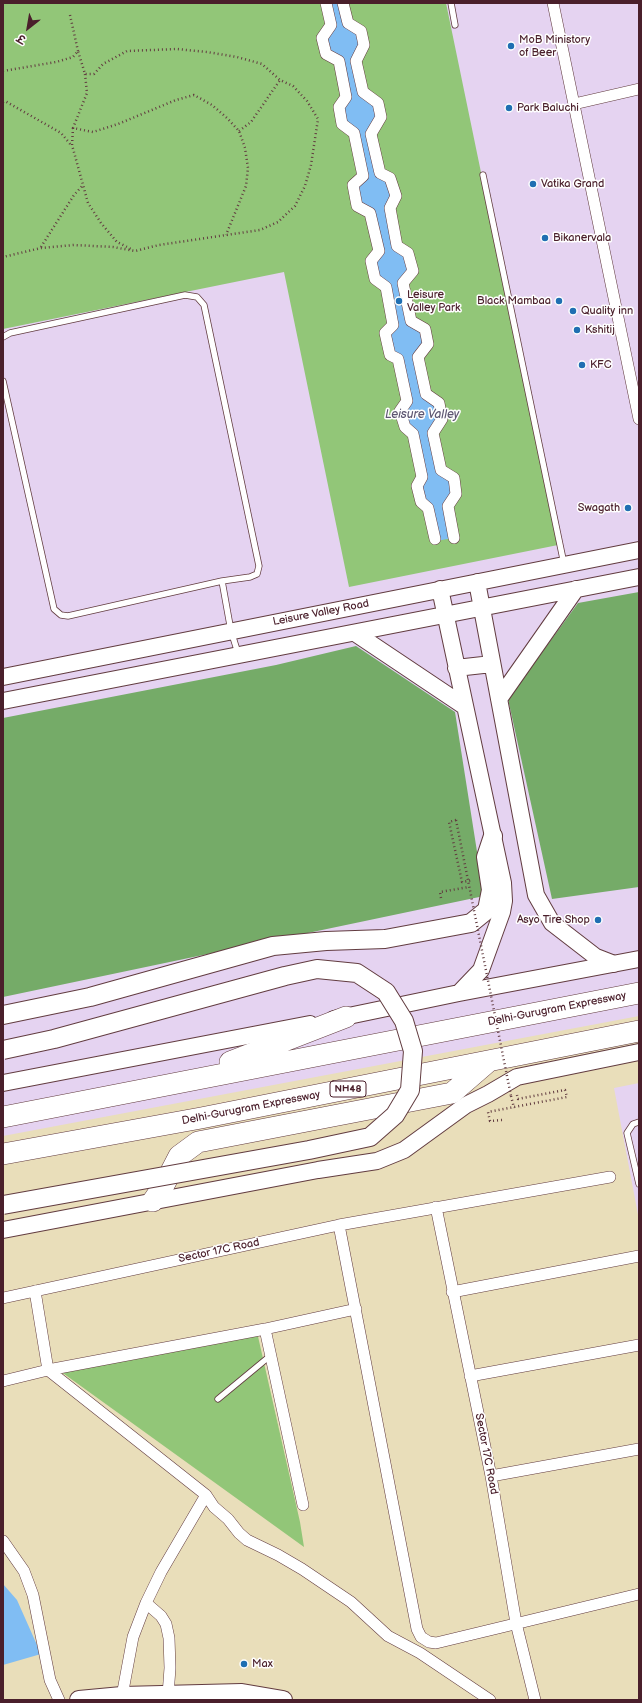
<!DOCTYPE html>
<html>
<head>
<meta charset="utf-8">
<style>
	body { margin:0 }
	#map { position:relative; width:642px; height:1703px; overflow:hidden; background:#e9deba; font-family:"Balsamiq Sans","Playpen Sans Deva",sans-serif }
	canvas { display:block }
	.frame { position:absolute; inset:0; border:4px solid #4a1f2b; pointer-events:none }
	.north { position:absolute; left:8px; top:8px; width:40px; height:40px; -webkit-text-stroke:3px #fff; paint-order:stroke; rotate:211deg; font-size:11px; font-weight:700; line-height:16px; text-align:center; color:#4a1f2b }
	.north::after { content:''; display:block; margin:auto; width:14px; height:18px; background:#4a1f2b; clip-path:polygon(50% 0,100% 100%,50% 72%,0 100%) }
</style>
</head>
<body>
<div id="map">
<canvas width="642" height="1703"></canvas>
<div class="frame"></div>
<div class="north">उ</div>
</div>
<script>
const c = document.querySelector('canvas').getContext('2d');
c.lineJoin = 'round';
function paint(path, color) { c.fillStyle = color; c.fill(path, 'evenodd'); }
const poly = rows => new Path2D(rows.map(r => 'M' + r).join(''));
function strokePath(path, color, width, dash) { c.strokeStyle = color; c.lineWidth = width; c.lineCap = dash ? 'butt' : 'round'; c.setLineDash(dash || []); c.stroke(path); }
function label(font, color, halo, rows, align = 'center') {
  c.font = font + ' "Balsamiq Sans",sans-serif'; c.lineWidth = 3; c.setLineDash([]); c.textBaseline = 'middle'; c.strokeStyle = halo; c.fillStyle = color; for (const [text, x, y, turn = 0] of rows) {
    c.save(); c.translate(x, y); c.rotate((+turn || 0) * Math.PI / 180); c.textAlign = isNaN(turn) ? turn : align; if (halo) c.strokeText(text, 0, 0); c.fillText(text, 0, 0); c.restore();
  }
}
const built = poly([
	[3,3,639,3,639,1016,3,1136],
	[639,1083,639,1220,614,1088]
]);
const green = poly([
	[3,3,446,3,558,545,349,587,284,272,3,329],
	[257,1332,300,1522,304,1547,60,1371]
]);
const forest = poly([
	[639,592,639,887,552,899,508,699,578,603],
	[356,646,455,712,484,896,3,997,3,718,276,665]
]);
const water = poly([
	[326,3,343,3,348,23,361,31,356,61,362,92,378,103,381,117,371,134,380,173,396,196,390,208,397,246,413,271,403,283,411,321,425,329,428,344,418,357,426,394,439,403,442,419,433,433,441,470,454,478,448,506,453,538,436,541,421,502,422,477,400,411,407,401,385,333,393,325,386,287,371,261,379,251,370,213,357,206,353,185,363,176,354,133,342,124,346,97,339,61,326,54,322,38,331,25],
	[3,1584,17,1600,41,1654,3,1665]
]);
const path = poly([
	[70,15,78,51],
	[3,71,56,62,73,57,78,51,85,74,94,74,103,64,127,51,177,49,207,52,237,57,262,64,280,80,293,86,307,101,318,119,311,165,305,186,295,206,278,222,260,230,159,245,135,251,113,247,74,245,41,248,3,257],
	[85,74,87,93,73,128,93,132,118,124,176,100,194,95,212,105,227,118,239,131,245,148,248,168,246,186,226,235],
	[3,102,5,101,61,133,71,145],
	[73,128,72,145,88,203,101,223,117,242,131,249],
	[239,131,251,122,280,80],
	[41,247,74,195,83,185],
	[456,820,449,822,462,882,473,880],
	[441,898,440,892,469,887],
	[511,1096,514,1108],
	[502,1120,490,1121,488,1112,567,1097,565,1090,518,1099,517,1095]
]);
const lane = poly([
	[451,3,455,25],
	[483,175,564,564],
	[3,337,10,333,185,295,197,297,204,305,259,566,257,574,250,577,222,581,68,616,61,615,54,609,3,381],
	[222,581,231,631,238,653],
	[639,1122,633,1124,627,1133,639,1184],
	[218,1399,270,1356]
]);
const street = poly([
	[326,3,331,25,322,38,326,54,339,61,346,97,339,107,342,124,354,133,363,176,353,185,357,206,370,213,379,251,371,261,375,279,386,287,393,325,385,333,390,355,398,359,407,401,400,411,405,427,413,434,422,477,417,486,421,502,428,508,435,539],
	[343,3,348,23,361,31,364,45,356,61,363,92,378,103,381,117,371,134,380,173,390,178,396,196,390,208,397,246,408,253,413,271,403,283,411,321,425,329,428,344,418,357,426,394,439,403,442,419,433,433,441,470,454,478,456,494,448,506,454,538],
	[553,3,639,419],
	[574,104,639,89],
	[436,1207,491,1476,516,1623,535,1700],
	[339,1225,417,1629,421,1637,429,1642,436,1643,639,1594],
	[35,1291,48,1370,265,1329,356,1309],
	[452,1292,639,1256],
	[3,1298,339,1225,610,1177],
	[265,1329,303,1505],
	[470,1376,639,1345],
	[3,1381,48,1370,206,1495,161,1572,146,1603,133,1637,122,1696],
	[491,1476,639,1449],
	[206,1495,214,1507,228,1519,239,1533,247,1540,278,1555,302,1569,351,1602,388,1636,420,1653,490,1700],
	[3,1541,24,1571,33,1595,50,1680,59,1700],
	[146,1603,161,1616,166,1624,169,1638,170,1668,168,1695]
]);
const secondary = poly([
	[477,582,536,895,552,923,596,957,614,964],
	[440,589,503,883,504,901,502,912,481,970,459,993],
	[355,633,464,706],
	[456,668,492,664],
	[3,677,639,550],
	[499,699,576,589],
	[3,701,639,577],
	[334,1019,459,993,639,959],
	[3,1083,310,1024],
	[3,1230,318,1170,377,1161,404,1150,466,1105,488,1094,517,1077,639,1052]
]);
const primary = poly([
	[3,1015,90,997,273,946,326,941,385,939,471,923,487,910,491,890,486,857,493,836],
	[79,1700,122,1696,242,1693,283,1700]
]);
const highway = poly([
	[230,1062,346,1017],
	[3,1117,639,993],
	[3,1154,201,1118,639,1031],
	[153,1201,164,1185,179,1156,198,1142,452,1093,489,1061]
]);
const pathBridge = poly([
	[456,820,511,1096]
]);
const primaryBridge = poly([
	[3,1050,54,1039,285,976,317,969,357,973,386,992,404,1021,413,1051,410,1090,395,1115,370,1137,309,1150,3,1205]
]);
const markers = [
	[511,46,4,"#1f6fb2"],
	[509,108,4,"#1f6fb2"],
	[533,184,4,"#1f6fb2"],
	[545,238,4,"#1f6fb2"],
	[399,301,4,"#1f6fb2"],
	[559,301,4,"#1f6fb2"],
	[573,311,4,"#1f6fb2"],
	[577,330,4,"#1f6fb2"],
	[582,365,4,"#1f6fb2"],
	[628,508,4,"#1f6fb2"],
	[598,920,4,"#1f6fb2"],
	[244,1664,4,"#1f6fb2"]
];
const shields = [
	[348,1089,36]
];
const shieldNames = [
	["NH48",348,1089]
];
const poiNames = [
	["MoB Ministory",519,40],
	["of Beer",519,53],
	["Park Baluchi",517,108],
	["Vatika Grand",541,184],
	["Bikanervala",553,238],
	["Leisure",407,295],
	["Valley Park",407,308],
	["Black Mambaa",551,301,"right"],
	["Quality inn",581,311],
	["Kshitij",585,330],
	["KFC",590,365],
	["Swagath",620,508,"right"],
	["Asyo Tire Shop",590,920,"right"],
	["Max",252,1664]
];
const streetNames = [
	["Leisure Valley Road",321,613,-11],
	["Delhi-Gurugram Expressway",557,1009,-11],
	["Delhi-Gurugram Expressway",251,1108,-11],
	["Sector 17C Road",219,1251,-12],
	["Sector 17C Road",486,1454,79]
];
const waterNames = [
	["Leisure Valley",422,415]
];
paint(built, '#e5d3f1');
paint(green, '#92c678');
paint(forest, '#75ab68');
paint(water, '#80bdf3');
strokePath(lane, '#623c40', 7);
strokePath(street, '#623c40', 12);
strokePath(secondary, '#623c40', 18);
strokePath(primary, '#623c40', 20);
strokePath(highway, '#623c40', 22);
strokePath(path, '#623c40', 2.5, [1, 3]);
strokePath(lane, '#fff', 5.5);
strokePath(street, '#fff', 11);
strokePath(secondary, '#fff', 16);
strokePath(primary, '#fff', 18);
strokePath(highway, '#fff', 21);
strokePath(primaryBridge, '#623c40', 20, []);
strokePath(pathBridge, '#623c40', 2.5, [1, 3]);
strokePath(primaryBridge, '#fff', 18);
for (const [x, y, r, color] of markers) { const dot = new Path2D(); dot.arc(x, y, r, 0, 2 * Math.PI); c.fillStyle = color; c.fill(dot); strokePath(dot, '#fff', 1.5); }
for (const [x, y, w] of shields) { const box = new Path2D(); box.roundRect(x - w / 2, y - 8, w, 16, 3); c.fillStyle = '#fff'; c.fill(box); strokePath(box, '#4a1f2b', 1); }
label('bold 10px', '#4a1f2b', null, shieldNames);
label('11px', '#4a1f2b', '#fff', poiNames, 'left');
label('11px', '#4a1f2b', '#fff', streetNames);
label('italic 12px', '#5d5671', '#fff', waterNames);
</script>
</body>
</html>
